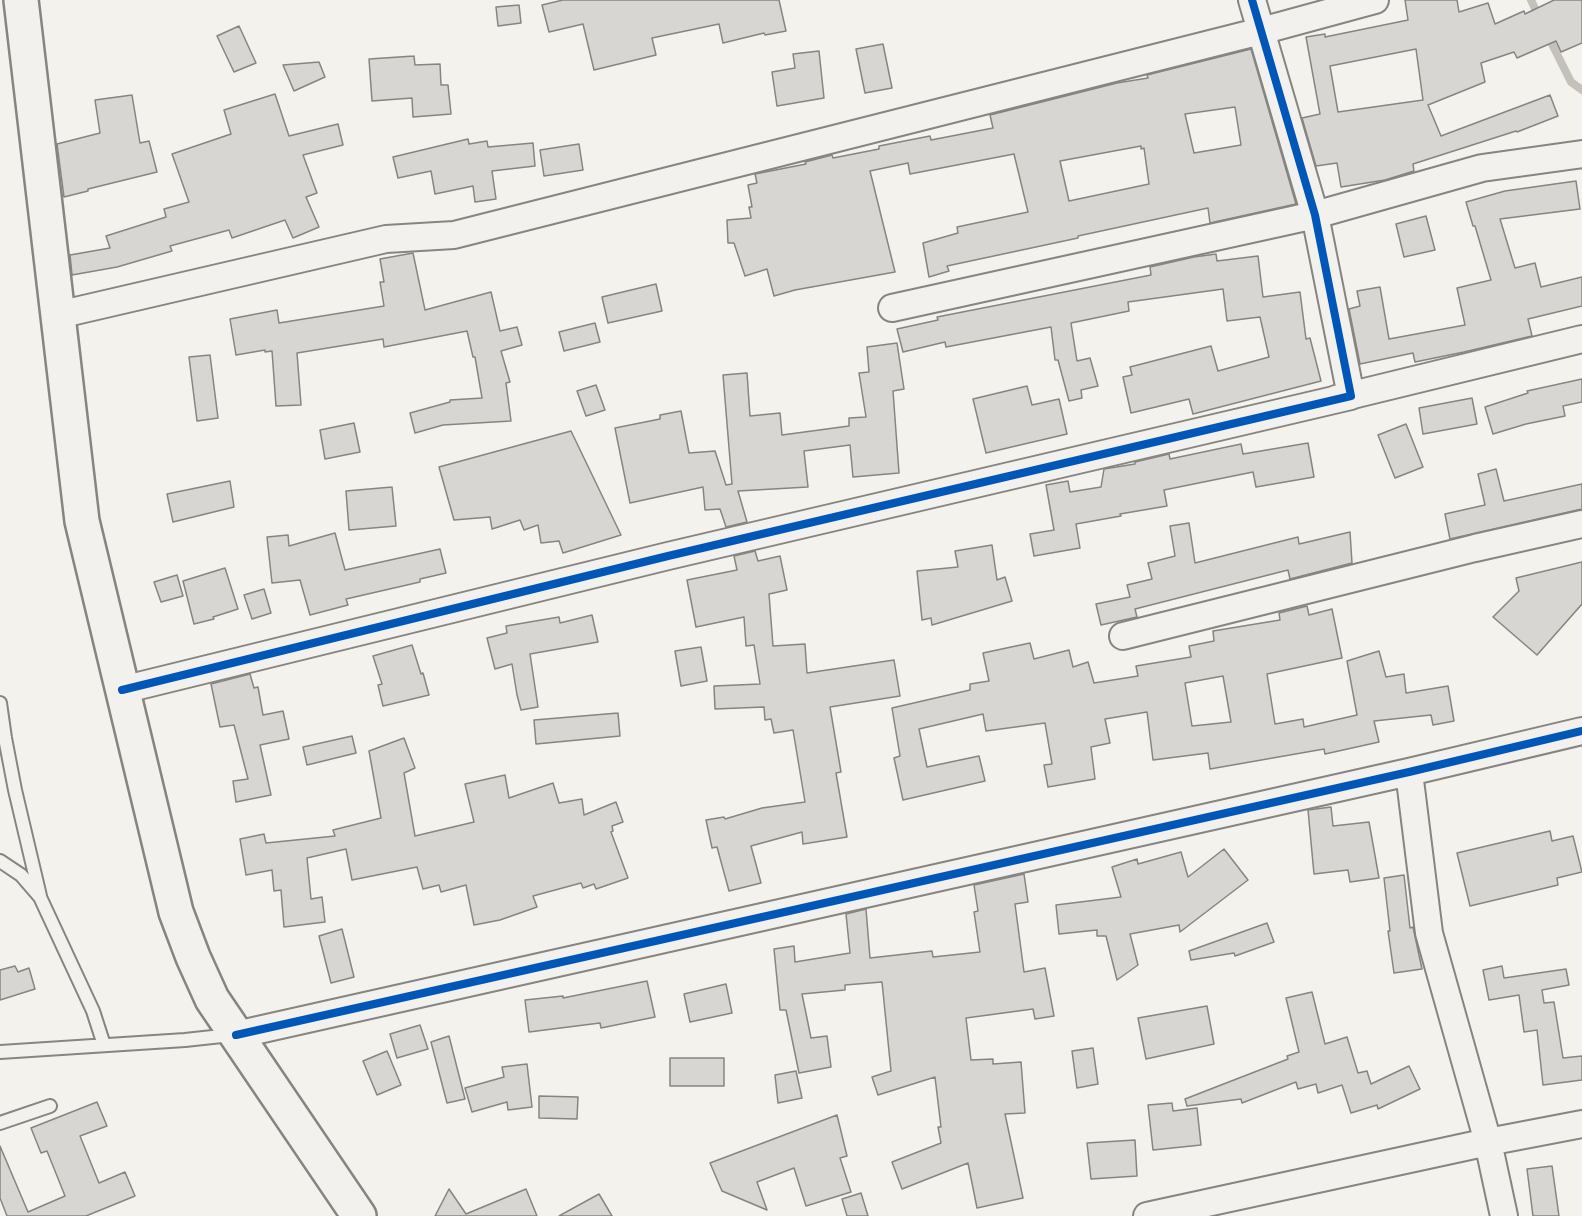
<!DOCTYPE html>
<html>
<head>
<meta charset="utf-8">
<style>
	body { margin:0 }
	canvas { display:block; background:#f4f2ec }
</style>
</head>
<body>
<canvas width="1582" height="1216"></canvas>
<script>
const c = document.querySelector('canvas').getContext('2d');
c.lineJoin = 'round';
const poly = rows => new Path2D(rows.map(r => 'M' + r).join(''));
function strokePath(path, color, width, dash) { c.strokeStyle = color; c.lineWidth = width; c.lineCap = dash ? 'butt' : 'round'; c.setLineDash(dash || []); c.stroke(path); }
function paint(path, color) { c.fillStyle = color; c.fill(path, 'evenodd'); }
const stream = poly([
	[1531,0,1539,17],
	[1547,34,1571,82,1582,90]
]);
const building = poly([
	[563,0,779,0,786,31,765,35,764,33,723,43,719,24,652,38,656,55,594,70,583,24,549,32,542,5,563,0],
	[1405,0,1457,0,1459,12,1488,3,1495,24,1524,11,1525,14,1554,0,1582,0,1582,43,1561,52,1556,41,1517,58,1514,52,1481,63,1485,82,1428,105,1441,136,1550,95,1558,116,1517,132,1516,131,1413,164,1414,171,1385,180,1341,187,1337,163,1316,166,1302,118,1320,114,1306,37,1325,34,1325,37,1408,20,1405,0],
	[1416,49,1423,100,1338,112,1330,66,1416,49],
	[519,5,521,23,498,26,496,7,519,5],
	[239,26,256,63,234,72,217,36,239,26],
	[883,44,892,88,865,93,856,49,883,44],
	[1251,49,1296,204,1210,223,1208,208,1078,236,1078,238,947,266,949,271,929,277,923,243,958,233,957,227,1028,212,1014,154,910,174,908,163,870,171,895,272,795,290,774,296,767,269,745,276,734,243,728,243,727,220,751,218,749,207,752,207,748,185,757,183,755,174,806,164,805,162,832,155,833,158,879,149,879,146,930,136,931,140,993,128,990,115,1117,83,1148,78,1147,75,1251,49],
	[1235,107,1241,145,1194,153,1185,114,1235,107],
	[1141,146,1141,149,1144,148,1149,184,1069,201,1060,161,1141,146],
	[819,51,824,98,777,106,772,72,795,68,793,54,819,51],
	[414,56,415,65,440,64,441,85,448,85,451,114,413,117,412,98,372,101,369,59,414,56],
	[319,62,325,77,294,91,283,65,319,62],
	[275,94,289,136,338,124,343,145,303,155,317,193,306,197,319,227,293,238,285,220,232,238,229,230,170,246,172,251,117,267,72,275,70,255,110,248,106,236,166,217,164,209,189,202,172,154,231,134,224,110,275,94],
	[132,95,140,143,149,141,157,172,88,189,88,191,64,197,57,144,100,133,95,100,132,95],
	[468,139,469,144,487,141,488,147,533,143,535,166,492,171,496,199,475,202,473,186,435,194,431,171,398,178,393,157,468,139],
	[579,144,583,170,544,176,540,150,579,144],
	[1576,181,1580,209,1500,219,1515,268,1535,263,1541,287,1582,277,1582,306,1528,319,1532,336,1464,352,1415,362,1413,353,1360,364,1349,309,1360,306,1357,291,1380,287,1389,339,1465,325,1457,288,1491,280,1475,226,1473,226,1466,202,1505,191,1576,181],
	[1426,216,1435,250,1404,257,1396,224,1426,216],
	[413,253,425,310,491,292,500,331,517,327,522,345,501,351,510,382,506,383,511,421,443,425,415,433,410,413,450,402,450,400,482,398,475,357,473,357,467,331,384,347,383,339,297,353,301,405,276,406,272,351,265,352,265,350,236,355,230,319,277,310,279,323,384,306,380,282,384,282,380,259,413,253],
	[1216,254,1217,261,1258,256,1263,297,1300,292,1306,339,1310,338,1321,381,1193,414,1189,399,1131,413,1123,377,1132,375,1130,367,1211,346,1218,371,1269,357,1260,317,1227,321,1223,289,1128,302,1129,311,1071,323,1077,361,1090,358,1098,386,1081,390,1082,398,1069,401,1058,360,1055,360,1051,327,946,347,945,342,903,352,897,329,938,320,937,317,1151,275,1150,267,1194,257,1216,254],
	[656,284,662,311,608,323,602,297,656,284],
	[595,323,600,342,564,351,559,332,595,323],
	[897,343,904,389,893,391,899,473,853,477,850,445,804,451,808,487,738,491,747,522,726,527,720,509,705,510,703,487,630,503,615,428,660,419,660,415,681,411,689,453,715,451,726,485,732,484,723,375,747,373,750,416,780,413,782,435,849,426,849,418,866,417,859,373,869,372,867,347,897,343],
	[210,355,218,418,197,421,189,357,210,355],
	[1582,379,1582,402,1563,406,1565,416,1526,424,1493,434,1485,407,1528,393,1527,391,1582,379],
	[596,385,605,410,586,416,577,391,596,385],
	[1027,386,1032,405,1059,399,1067,434,986,453,973,399,1027,386],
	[1472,398,1477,424,1423,434,1419,408,1472,398],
	[354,423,360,452,325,459,320,430,354,423],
	[1406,424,1423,467,1395,478,1378,435,1406,424],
	[571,431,621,535,563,553,559,541,541,543,538,525,524,530,520,520,492,529,490,517,454,520,439,467,571,431],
	[1308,443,1314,477,1256,487,1253,472,1164,490,1167,506,1120,514,1121,516,1076,524,1080,548,1034,556,1030,534,1054,530,1046,485,1068,481,1070,492,1101,487,1104,469,1135,464,1135,462,1169,454,1170,459,1241,444,1243,454,1308,443],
	[1496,469,1504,501,1582,484,1582,509,1450,539,1445,514,1485,505,1478,474,1496,469],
	[230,481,234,507,173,522,167,494,230,481],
	[392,487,396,526,349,530,346,491,392,487],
	[1189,523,1195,563,1298,537,1299,544,1350,532,1352,563,1290,579,1288,570,1135,609,1137,617,1101,625,1096,604,1130,597,1127,585,1152,579,1148,563,1175,556,1170,526,1189,523],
	[335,533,345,570,440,549,446,573,420,579,420,582,346,599,348,605,310,615,300,580,272,583,267,537,288,535,289,546,335,533],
	[992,545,997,580,1005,577,1012,601,932,625,931,618,922,620,917,571,958,567,955,551,992,545],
	[755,551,758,561,780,556,787,590,769,594,773,646,805,644,807,673,894,660,900,696,830,707,841,772,836,773,847,837,803,844,802,832,751,846,761,883,729,891,717,847,712,848,706,820,724,817,725,819,762,808,805,802,793,730,774,733,771,719,765,720,764,707,715,709,714,686,760,684,754,645,746,646,744,617,696,627,687,580,737,570,734,556,755,551],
	[1582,562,1582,604,1537,655,1493,617,1519,591,1516,578,1582,562],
	[225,568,238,609,213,617,214,619,194,624,183,581,225,568],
	[177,575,183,596,161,602,154,582,177,575],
	[264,589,271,613,252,619,244,595,264,589],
	[1307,606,1309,615,1332,609,1342,658,1267,674,1275,724,1303,719,1304,727,1357,715,1347,661,1379,651,1386,677,1404,674,1406,693,1448,686,1454,721,1433,725,1431,715,1374,721,1379,742,1325,754,1324,749,1210,769,1208,753,1153,760,1147,712,1105,719,1110,743,1091,747,1095,779,1048,787,1044,765,1052,764,1045,723,986,731,983,714,919,729,927,767,979,756,985,781,903,800,894,758,900,756,892,708,970,690,970,684,989,681,983,653,1030,643,1034,659,1069,650,1073,667,1088,662,1094,683,1138,676,1136,666,1191,657,1189,646,1214,641,1213,631,1280,620,1279,613,1307,606],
	[1223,676,1231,722,1192,726,1185,683,1223,676],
	[592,615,598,642,530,654,538,707,521,710,517,695,512,664,495,669,487,638,507,633,506,626,559,617,560,623,592,615],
	[412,645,421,674,423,673,429,695,383,706,378,685,382,684,373,656,412,645],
	[701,647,707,681,681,686,675,651,701,647],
	[250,674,254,688,258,687,263,715,283,711,289,739,260,745,271,795,236,802,233,781,248,779,234,725,220,727,211,684,250,674],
	[618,713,620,736,536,744,534,720,618,713],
	[352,736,356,753,307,765,303,747,352,736],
	[404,738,415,768,404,773,415,836,474,822,465,784,505,775,509,798,553,783,559,803,582,799,584,815,616,802,623,822,612,826,613,831,611,832,628,878,596,889,594,884,583,888,581,883,533,896,537,907,500,920,474,925,466,885,441,892,439,885,423,889,417,867,352,880,346,849,307,858,311,899,322,897,325,922,284,927,281,890,274,891,272,870,246,875,240,839,264,834,266,843,335,836,333,830,381,818,369,751,404,738],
	[1331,807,1333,826,1369,822,1379,878,1350,882,1348,870,1314,874,1308,810,1331,807],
	[1550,831,1552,841,1573,836,1582,872,1557,878,1558,885,1470,906,1457,853,1550,831],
	[1224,849,1248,880,1180,932,1179,925,1130,934,1138,965,1117,980,1106,936,1097,936,1097,930,1059,934,1056,905,1121,897,1112,867,1137,859,1138,864,1181,852,1188,877,1224,849],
	[1024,874,1028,902,1015,904,1024,972,1045,968,1054,1016,1035,1019,1033,1009,966,1018,971,1060,993,1059,993,1064,1021,1062,1025,1113,1005,1114,1023,1198,977,1208,968,1163,902,1189,892,1162,941,1143,938,1127,941,1127,935,1077,878,1095,872,1077,891,1071,882,982,845,985,845,990,802,994,811,1038,827,1036,831,1067,799,1073,786,1010,780,1010,774,949,794,946,795,962,850,953,846,914,866,909,870,958,932,951,933,957,980,952,974,912,978,911,974,885,1024,874],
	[1404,875,1410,928,1413,927,1422,969,1394,973,1388,931,1390,931,1384,878,1404,875],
	[1267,923,1274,942,1235,956,1234,953,1191,960,1189,951,1267,923],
	[342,929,354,977,331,983,319,936,342,929],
	[15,966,18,972,29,968,35,989,0,1000,0,970,15,966],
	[1502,966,1504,978,1566,969,1569,985,1542,990,1544,1003,1554,1002,1563,1058,1582,1056,1582,1080,1543,1085,1537,1030,1524,1032,1519,995,1489,1000,1483,970,1502,966],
	[647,981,655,1017,601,1028,600,1023,529,1032,525,1000,563,996,563,998,647,981],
	[726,984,732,1013,690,1022,684,994,726,984],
	[1312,992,1325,1044,1347,1037,1358,1073,1367,1071,1371,1084,1409,1066,1420,1089,1378,1109,1377,1105,1351,1113,1342,1085,1318,1093,1316,1084,1298,1089,1296,1082,1242,1103,1241,1099,1187,1106,1185,1099,1288,1059,1287,1056,1299,1052,1286,998,1312,992],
	[1207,1006,1214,1044,1146,1059,1138,1018,1207,1006],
	[420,1025,428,1049,397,1058,390,1034,420,1025],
	[449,1036,465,1099,447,1103,431,1042,449,1036],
	[1093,1048,1098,1084,1077,1088,1072,1051,1093,1048],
	[387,1051,401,1085,377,1095,363,1061,387,1051],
	[670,1058,724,1058,724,1086,670,1086,670,1058],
	[527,1064,532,1107,508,1110,507,1102,472,1112,465,1088,504,1077,502,1067,527,1064],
	[796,1071,802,1098,778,1103,775,1075,796,1071],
	[539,1096,578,1097,577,1119,539,1118,539,1096],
	[97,1102,107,1126,80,1136,99,1183,125,1172,135,1196,86,1216,7,1216,0,1198,0,1146,28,1212,65,1196,47,1151,41,1153,31,1128,97,1102],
	[1172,1103,1173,1111,1197,1108,1201,1145,1153,1150,1148,1105,1172,1103],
	[837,1115,847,1156,840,1158,851,1192,806,1206,794,1168,757,1182,767,1210,722,1191,710,1163,837,1115],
	[1135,1140,1137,1176,1091,1179,1087,1143,1135,1140],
	[1552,1166,1559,1216,1533,1216,1527,1169,1552,1166],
	[449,1189,466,1214,526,1189,537,1216,435,1216,449,1189],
	[861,1193,868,1216,847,1216,842,1199,861,1193],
	[599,1194,612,1216,559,1216,599,1194]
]);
const lane = poly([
	[0,703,5,738,15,790,40,896],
	[0,861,21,875,40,897,93,1011,104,1045],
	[0,1052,185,1040,231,1035],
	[0,1123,50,1106]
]);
const street = poly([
	[892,308,1315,215,1482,168,1582,154],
	[58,315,386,239,454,235,1261,31,1375,0],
	[1336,399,1582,339],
	[1123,636,1475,548,1582,524],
	[122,690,668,556,1351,396,1315,215,1252,0],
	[1409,772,1429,933,1488,1142,1504,1216],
	[236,1035,1409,772,1582,731],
	[1147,1216,1488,1142,1582,1124]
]);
const highway = poly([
	[21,0,82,521,176,912,193,957,212,999,359,1216]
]);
const cycleway = poly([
	[122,690,668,556,1351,396,1315,215,1252,0],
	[236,1035,1409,772,1582,731]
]);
strokePath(stream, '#c4c1ba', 8);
paint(building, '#d7d6d2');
strokePath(building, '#858582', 1.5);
strokePath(lane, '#858582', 16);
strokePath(street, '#858582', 30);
strokePath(highway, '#858582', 38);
strokePath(lane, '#f2f1ed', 12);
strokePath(street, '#f2f1ed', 26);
strokePath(highway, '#f2f1ed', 33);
strokePath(cycleway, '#0057b8', 8);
</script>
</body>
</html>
